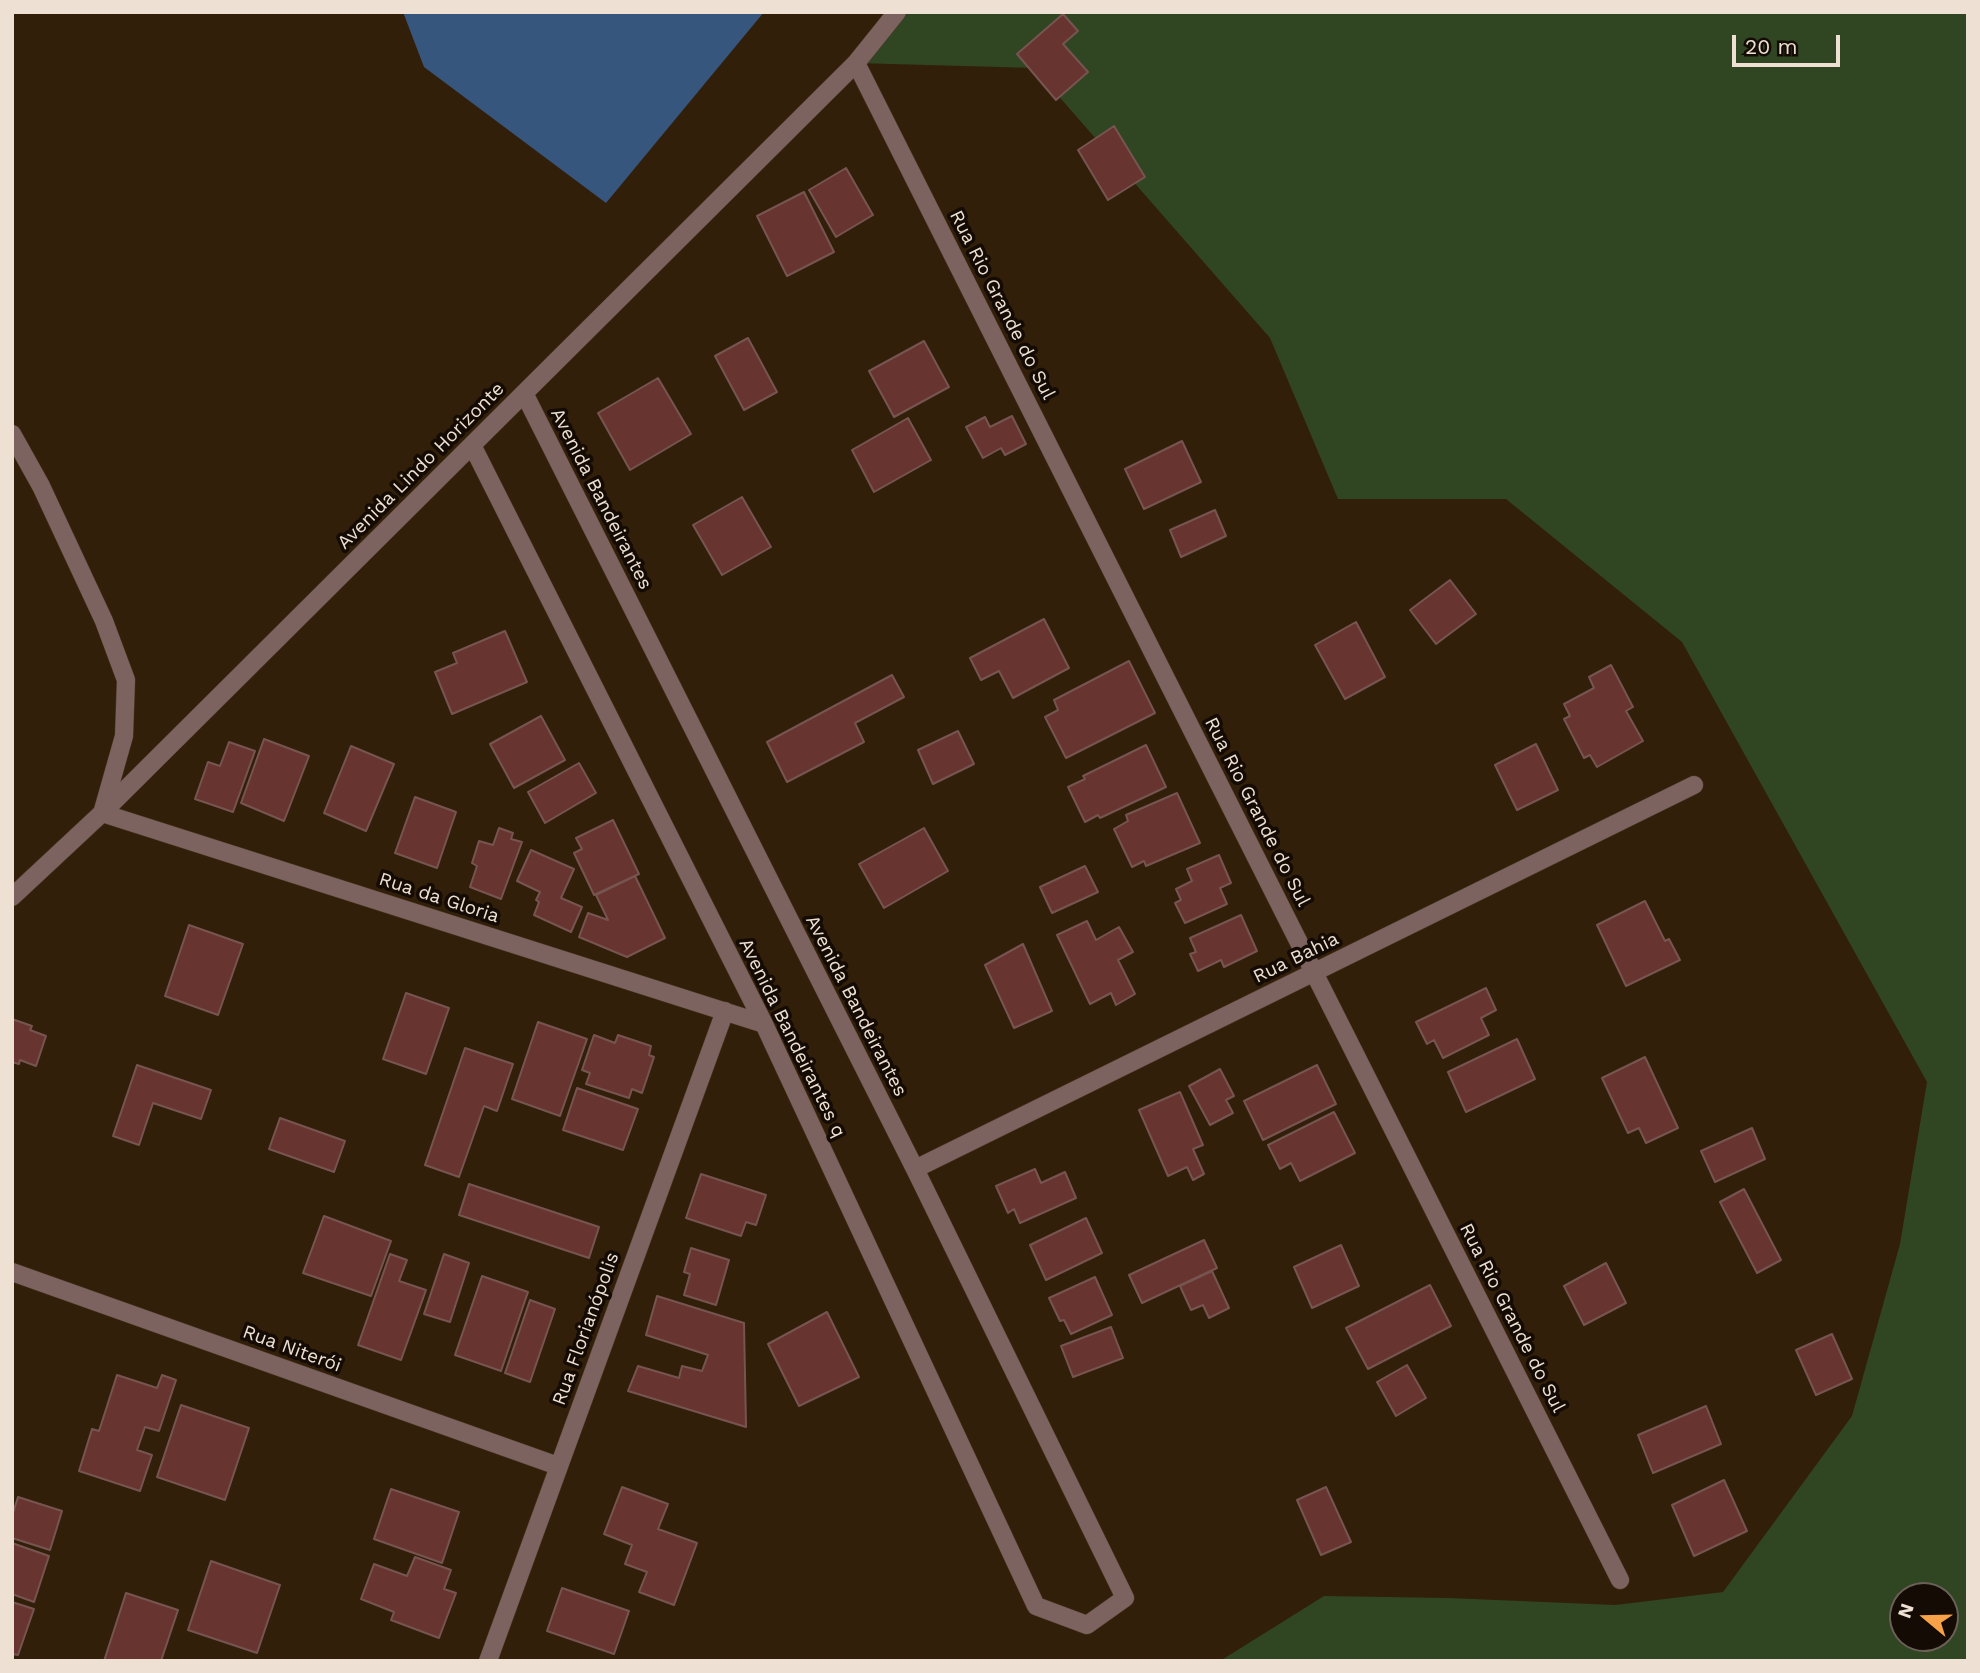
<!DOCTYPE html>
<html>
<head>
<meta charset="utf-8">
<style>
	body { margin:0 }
	#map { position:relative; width:1980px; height:1673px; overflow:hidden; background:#321f09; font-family:"Work Sans",sans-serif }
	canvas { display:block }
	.frame { position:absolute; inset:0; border:14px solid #eee0d3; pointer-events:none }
	.north { position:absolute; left:1889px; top:1582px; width:70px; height:70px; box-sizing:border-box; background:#130b04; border:2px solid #6b6057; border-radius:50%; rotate:289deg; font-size:19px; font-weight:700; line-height:28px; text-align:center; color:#eee0d3 }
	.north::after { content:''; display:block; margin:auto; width:24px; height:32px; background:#f7a149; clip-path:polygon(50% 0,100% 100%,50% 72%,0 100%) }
	.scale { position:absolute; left:1732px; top:35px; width:108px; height:32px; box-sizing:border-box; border:4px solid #eee0d3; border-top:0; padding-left:9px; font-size:21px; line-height:24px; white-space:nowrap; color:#eee0d3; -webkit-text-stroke:5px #130b04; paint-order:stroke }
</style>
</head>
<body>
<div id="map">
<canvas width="1980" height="1673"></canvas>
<div class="frame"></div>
<div class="north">N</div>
<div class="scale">20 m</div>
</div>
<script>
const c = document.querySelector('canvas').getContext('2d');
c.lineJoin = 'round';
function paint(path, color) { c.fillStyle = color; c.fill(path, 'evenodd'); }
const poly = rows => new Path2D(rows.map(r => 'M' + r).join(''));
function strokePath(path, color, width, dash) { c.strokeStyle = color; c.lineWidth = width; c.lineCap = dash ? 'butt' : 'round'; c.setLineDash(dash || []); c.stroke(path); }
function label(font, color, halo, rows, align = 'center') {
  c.font = font + ' "Work Sans",sans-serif'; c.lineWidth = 7; c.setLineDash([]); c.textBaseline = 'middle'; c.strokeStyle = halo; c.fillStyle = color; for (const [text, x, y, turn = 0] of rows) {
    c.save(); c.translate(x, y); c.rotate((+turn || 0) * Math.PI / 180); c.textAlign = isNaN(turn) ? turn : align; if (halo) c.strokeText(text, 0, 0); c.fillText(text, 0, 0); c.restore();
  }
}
const green = poly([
	[897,12,1968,12,1968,1661,1220,1661,1324,1596,1449,1598,1615,1605,1723,1592,1852,1416,1900,1244,1927,1082,1682,642,1506,499,1338,499,1270,338,1034,68,856,63],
	[1903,1596,1945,1596,1945,1638,1903,1638]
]);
const water = poly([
	[403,12,764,12,606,203,424,67]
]);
const building = poly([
	[1063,14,1078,31,1063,44,1088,72,1056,100,1017,54,1063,14],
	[1114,126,1145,177,1108,200,1078,150,1114,126],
	[846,168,873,215,836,237,809,190,846,168],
	[804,192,834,252,787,276,757,216,804,192],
	[748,338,777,392,744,410,715,356,748,338],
	[924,341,949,387,894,417,869,371,924,341],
	[658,378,691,434,630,470,598,413,658,378],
	[1012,416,1026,444,1005,455,1001,448,983,458,966,427,985,417,990,427,1012,416],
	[908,418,931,460,874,492,852,450,908,418],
	[1182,441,1201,482,1144,509,1125,469,1182,441],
	[742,497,771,547,722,575,693,525,742,497],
	[1215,510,1226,536,1181,557,1170,530,1215,510],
	[1450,580,1476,614,1436,644,1410,610,1450,580],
	[1044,619,1069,668,1013,698,999,671,981,680,970,658,1044,619],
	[1356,622,1385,677,1345,699,1315,645,1356,622],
	[505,631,527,682,452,714,435,672,457,663,453,653,505,631],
	[1129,661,1155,713,1066,758,1045,717,1058,710,1054,700,1129,661],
	[1611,665,1633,707,1626,711,1643,741,1597,767,1590,755,1584,758,1564,719,1570,716,1564,704,1594,688,1589,677,1611,665],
	[892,675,904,697,855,723,864,742,787,782,767,742,892,675],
	[541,716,565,760,514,788,490,744,541,716],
	[958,731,974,764,933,784,918,750,958,731],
	[264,739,309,756,284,821,241,803,264,739],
	[229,742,255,751,233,812,195,799,208,762,220,766,229,742],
	[1536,744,1558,790,1517,810,1495,765,1536,744],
	[1146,745,1166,787,1100,818,1098,815,1085,822,1068,787,1085,779,1083,776,1146,745],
	[351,746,394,764,366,831,324,813,351,746],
	[579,763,596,793,545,823,528,792,579,763],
	[1177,793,1200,843,1146,866,1144,861,1132,867,1114,829,1128,821,1126,815,1177,793],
	[415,797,456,812,437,868,395,853,415,797],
	[613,820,639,874,594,895,574,853,582,849,576,838,613,820],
	[499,828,513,833,511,839,522,842,501,899,470,887,477,866,472,863,479,841,493,845,499,828],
	[924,828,948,871,884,908,859,864,924,828],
	[531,850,574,869,561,898,582,907,571,932,534,915,539,902,536,900,540,892,517,881,531,850],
	[1219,855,1231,883,1220,888,1227,904,1185,923,1175,903,1181,900,1176,889,1192,881,1187,869,1219,855],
	[1085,866,1098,892,1052,913,1040,887,1085,866],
	[635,876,665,938,627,957,579,937,588,913,608,920,596,895,635,876],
	[1645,901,1665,941,1669,939,1680,960,1626,986,1597,925,1645,901],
	[1241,915,1257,951,1224,967,1221,960,1198,971,1190,954,1196,952,1190,938,1241,915],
	[1087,921,1096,940,1119,927,1133,952,1118,960,1135,994,1116,1005,1111,993,1090,1004,1057,935,1087,921],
	[189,925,243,944,218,1015,165,996,189,925],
	[1023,944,1052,1011,1014,1028,985,965,1023,944],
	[1486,988,1496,1010,1481,1018,1489,1035,1443,1058,1434,1040,1427,1044,1416,1022,1486,988],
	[406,993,449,1008,426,1074,383,1059,406,993],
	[12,1019,32,1026,30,1030,46,1036,36,1066,20,1060,19,1064,12,1062,12,1019],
	[538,1022,587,1039,560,1116,512,1099,538,1022],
	[594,1035,615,1043,618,1035,651,1046,649,1055,654,1057,642,1093,632,1089,629,1098,586,1084,590,1073,582,1070,594,1035],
	[1517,1039,1535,1079,1466,1112,1448,1072,1517,1039],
	[465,1048,513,1064,497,1111,484,1106,459,1177,425,1165,465,1048],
	[1645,1057,1678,1128,1646,1143,1639,1128,1628,1133,1602,1078,1645,1057],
	[137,1065,211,1090,201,1119,153,1103,139,1145,113,1136,137,1065],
	[1317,1065,1336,1104,1263,1140,1244,1101,1317,1065],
	[1220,1069,1234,1096,1226,1100,1233,1113,1210,1125,1189,1086,1220,1069],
	[577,1088,638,1109,623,1150,563,1130,577,1088],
	[1180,1092,1203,1145,1193,1149,1204,1174,1193,1180,1187,1167,1168,1176,1139,1110,1180,1092],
	[1334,1112,1355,1153,1300,1181,1291,1163,1280,1169,1268,1145,1334,1112],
	[280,1118,345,1141,334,1172,269,1149,280,1118],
	[1752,1128,1765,1159,1715,1182,1701,1151,1752,1128],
	[1035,1169,1041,1183,1065,1172,1076,1198,1020,1223,1014,1209,1008,1213,996,1186,1035,1169],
	[701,1174,766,1195,756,1225,746,1222,741,1236,686,1218,701,1174],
	[469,1184,599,1227,589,1258,459,1215,469,1184],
	[1744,1189,1781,1260,1757,1273,1720,1202,1744,1189],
	[324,1216,391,1241,371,1296,303,1273,324,1216],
	[1086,1218,1102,1253,1046,1280,1030,1245,1086,1218],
	[1204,1240,1217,1268,1142,1303,1129,1275,1204,1240],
	[1341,1245,1359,1286,1312,1308,1294,1267,1341,1245],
	[691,1248,729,1260,716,1305,684,1295,690,1274,684,1272,691,1248],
	[390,1254,407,1260,399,1281,426,1290,401,1360,358,1345,390,1254],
	[444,1254,469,1263,450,1322,424,1314,444,1254],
	[1606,1263,1626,1303,1584,1325,1564,1286,1606,1263],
	[1212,1271,1229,1308,1209,1318,1203,1305,1191,1310,1180,1286,1212,1271],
	[482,1276,528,1292,501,1371,455,1355,482,1276],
	[1095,1277,1112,1315,1071,1334,1064,1320,1060,1321,1049,1298,1095,1277],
	[1430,1285,1451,1326,1368,1369,1346,1328,1430,1285],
	[657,1296,744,1323,746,1427,628,1391,638,1366,679,1378,682,1366,702,1371,708,1355,646,1335,657,1296],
	[530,1300,555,1309,530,1382,505,1373,530,1300],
	[827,1312,859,1377,799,1406,768,1344,827,1312],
	[1111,1327,1123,1358,1073,1377,1061,1346,1111,1327],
	[1832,1334,1852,1379,1816,1395,1796,1350,1832,1334],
	[1407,1365,1426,1398,1396,1416,1377,1382,1407,1365],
	[117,1375,157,1388,162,1375,176,1380,159,1431,145,1427,137,1450,152,1455,140,1491,79,1471,92,1429,99,1431,117,1375],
	[181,1405,249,1428,225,1500,157,1477,181,1405],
	[1706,1406,1721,1444,1653,1473,1638,1435,1706,1406],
	[1724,1480,1747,1531,1694,1556,1672,1505,1724,1480],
	[622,1487,668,1504,658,1529,697,1543,674,1605,639,1592,647,1572,625,1564,632,1545,604,1534,622,1487],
	[1326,1487,1351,1542,1321,1555,1297,1500,1326,1487],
	[391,1489,459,1512,442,1563,374,1539,391,1489],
	[18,1497,62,1511,50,1550,12,1538,12,1516,18,1497],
	[12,1543,49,1556,34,1602,12,1594,12,1543],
	[415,1557,451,1570,444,1589,456,1593,439,1638,391,1620,394,1612,361,1599,374,1564,407,1576,415,1557],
	[211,1561,280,1585,257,1653,188,1630,211,1561],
	[562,1588,629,1611,614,1654,547,1631,562,1588],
	[126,1593,178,1610,161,1661,104,1661,126,1593],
	[12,1602,34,1609,18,1655,12,1654,12,1602]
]);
const minor = poly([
	[856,63,1620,1580],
	[12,434,41,486,104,621,126,680,124,736,103,810],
	[472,445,764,1024,1036,1606,1087,1625,1125,1598,915,1169,524,393],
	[102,813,764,1024],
	[12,897,102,813,856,63,897,12],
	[915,1169,1694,785],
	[12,1272,558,1466],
	[488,1661,725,1011]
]);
const streetNames = [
	["Rua Rio Grande do Sul",1002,305,63],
	["Avenida Lindo Horizonte",421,466,-45],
	["Avenida Bandeirantes",601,499,63],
	["Rua Rio Grande do Sul",1257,812,63],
	["Rua da Gloria",439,898,18],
	["Rua Bahia",1296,958,-26],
	["Avenida Bandeirantes",856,1006,63],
	["Avenida Bandeirantes q",792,1038,64],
	["Rua Rio Grande do Sul",1512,1318,63],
	["Rua Florianópolis",586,1329,-70],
	["Rua Niterói",292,1349,20]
];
paint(green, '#304521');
paint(water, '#36567e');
paint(building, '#683430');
strokePath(building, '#765551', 2);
strokePath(minor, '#4c3a25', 19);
strokePath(minor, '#7d6360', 18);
label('19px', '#eee0d3', '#130b04', streetNames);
</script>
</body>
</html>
